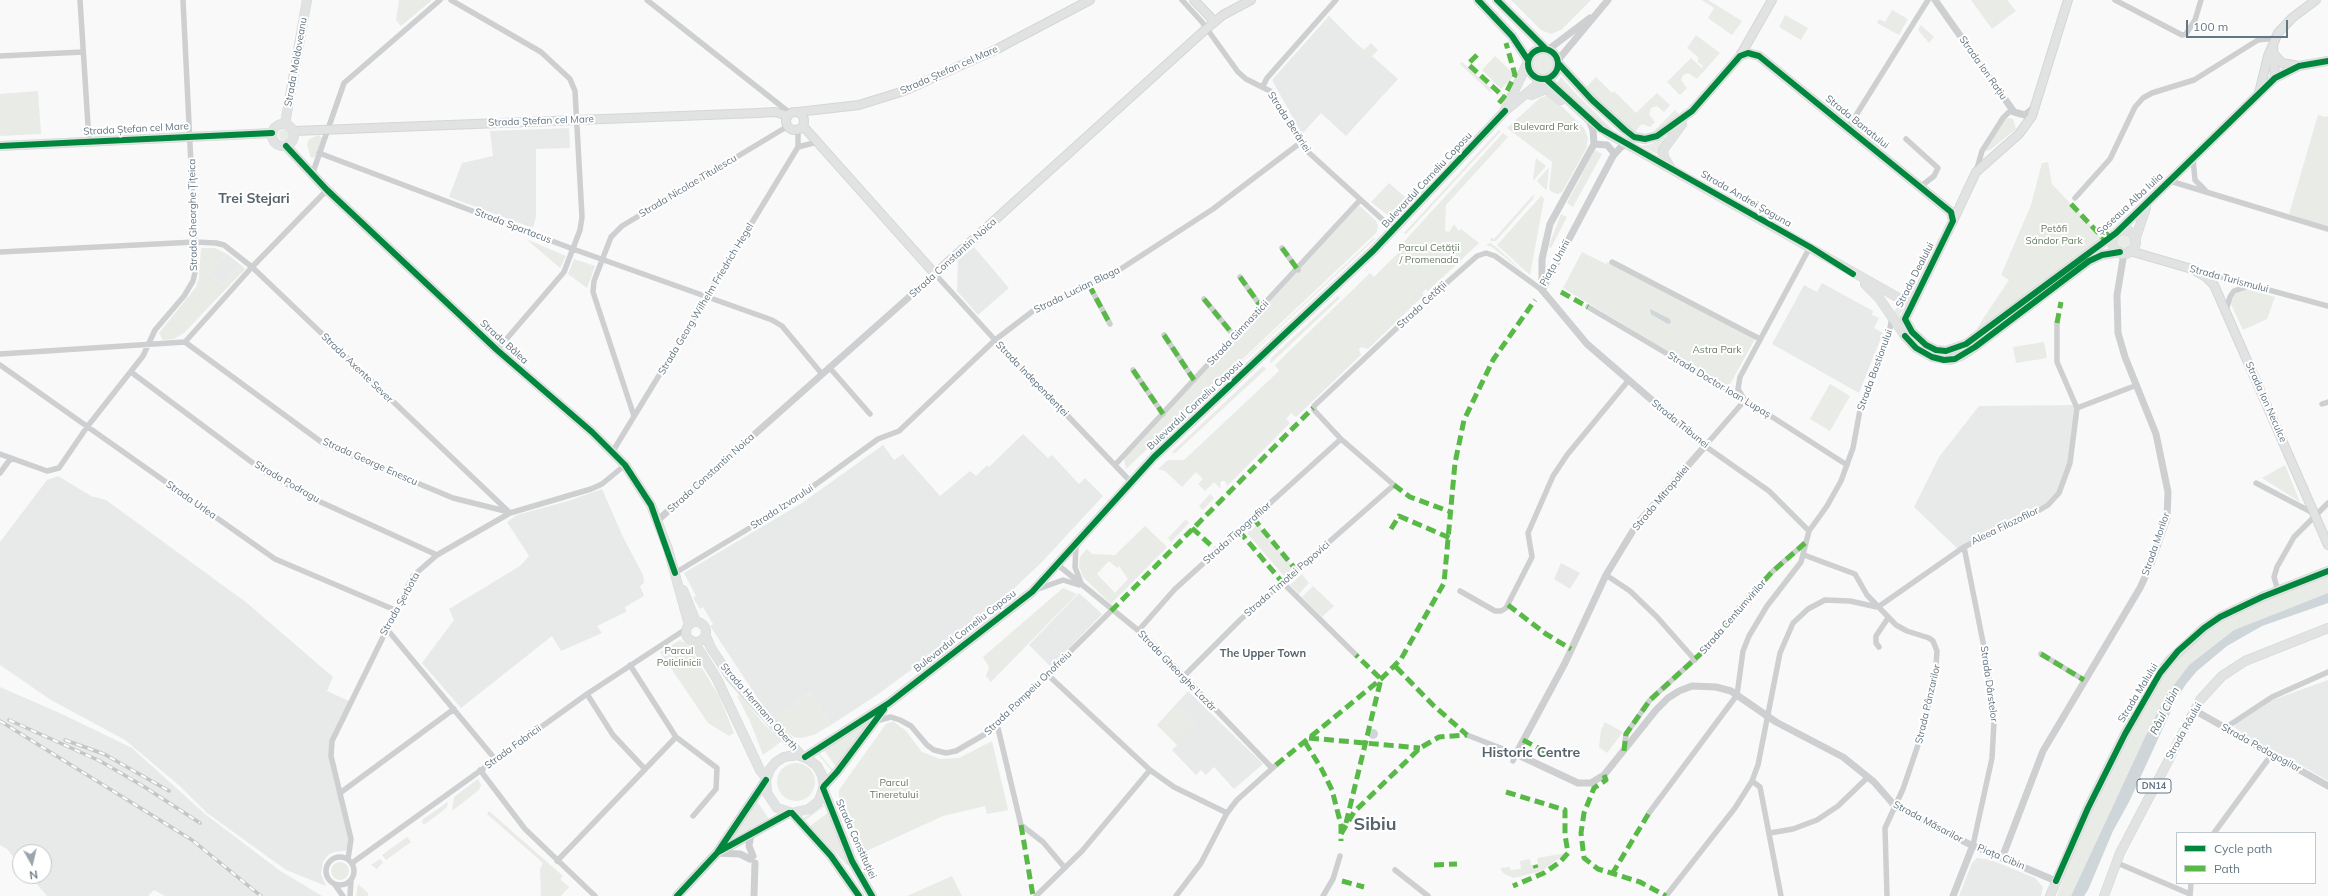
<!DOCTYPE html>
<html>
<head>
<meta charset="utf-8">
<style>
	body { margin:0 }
	#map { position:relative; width:2328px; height:896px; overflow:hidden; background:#f9f9f9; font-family:Mulish,sans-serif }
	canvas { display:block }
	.legend { position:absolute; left:2176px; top:832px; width:140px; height:52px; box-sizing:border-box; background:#fff; border:1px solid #c1c8cd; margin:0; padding:5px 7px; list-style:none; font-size:12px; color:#657683 }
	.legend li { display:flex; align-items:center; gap:8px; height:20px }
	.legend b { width:20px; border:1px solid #c1c8cd }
	.north { position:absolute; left:12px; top:844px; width:40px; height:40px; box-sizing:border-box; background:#fff; border:1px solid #c1c8cd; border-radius:50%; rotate:172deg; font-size:11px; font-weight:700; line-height:16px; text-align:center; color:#657683 }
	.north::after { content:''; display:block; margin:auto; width:14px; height:18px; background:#99a4ac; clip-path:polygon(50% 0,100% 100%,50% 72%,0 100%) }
	.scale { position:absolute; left:2186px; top:20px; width:102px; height:18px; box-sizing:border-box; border:2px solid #657683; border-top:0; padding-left:5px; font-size:12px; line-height:14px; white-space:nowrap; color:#657683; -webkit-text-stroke:3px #fff; paint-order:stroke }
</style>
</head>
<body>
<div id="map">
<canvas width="2328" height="896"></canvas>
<ul class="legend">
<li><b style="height:5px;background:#00873e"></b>Cycle path</li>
<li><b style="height:5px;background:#58b947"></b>Path</li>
</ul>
<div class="north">N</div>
<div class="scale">100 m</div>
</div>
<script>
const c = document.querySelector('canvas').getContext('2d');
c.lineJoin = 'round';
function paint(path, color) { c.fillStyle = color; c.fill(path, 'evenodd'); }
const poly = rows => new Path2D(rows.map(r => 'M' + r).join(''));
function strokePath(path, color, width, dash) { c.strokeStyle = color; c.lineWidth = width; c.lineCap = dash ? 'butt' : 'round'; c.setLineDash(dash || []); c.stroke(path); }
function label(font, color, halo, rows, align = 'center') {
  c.font = font + ' Mulish,sans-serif'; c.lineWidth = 4; c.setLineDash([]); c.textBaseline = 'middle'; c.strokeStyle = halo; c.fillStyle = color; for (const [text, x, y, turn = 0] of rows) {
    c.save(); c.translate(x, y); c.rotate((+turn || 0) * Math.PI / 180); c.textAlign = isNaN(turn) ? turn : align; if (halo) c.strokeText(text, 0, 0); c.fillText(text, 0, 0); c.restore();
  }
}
const built = poly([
	[1329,16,1357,44,1355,47,1368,60,1372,56,1398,79,1346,136,1321,113,1302,134,1272,80],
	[569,128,570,148,536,149,536,217,533,228,449,197,462,163,493,156,490,131],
	[974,247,1009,288,978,315,957,291,958,260],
	[227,254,241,265,223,284,210,274],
	[1822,283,1873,311,1872,315,1879,318,1874,328,1883,333,1859,393,1772,344,1804,285,1817,292],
	[2076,405,2073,449,2055,499,1959,550,1914,507,1939,457,1979,406],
	[1023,434,1048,458,1052,455,1079,484,1085,478,1103,496,1041,563,990,611,877,695,831,725,810,692,793,702,795,706,772,720,710,626,713,624,703,607,700,609,693,598,696,596,684,573,802,503,883,445,894,460,903,454,940,496,970,471,976,476,987,465,989,467],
	[58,476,91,496,106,500,247,603,333,677,327,691,351,702,331,747,351,850,334,852,328,855,323,862,321,874,326,886,286,870,207,813,181,787,125,740,51,700,0,665,0,542,47,480],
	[602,489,623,537,643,575,644,583,640,586,644,596,625,607,626,612,597,626,602,633,561,651,552,636,461,708,422,663,454,620,449,609,520,566,529,556,507,522,517,515,568,501],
	[1561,563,1580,573,1570,589,1554,579],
	[1079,593,1102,614,1051,667,1029,645],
	[2328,680,2328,781,2289,758,2257,743,2234,727,2237,720,2267,702],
	[0,687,64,715,132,748,205,814,279,870,322,896,165,896,154,890,148,896,47,896,30,876,44,876,44,852,20,852,20,865,7,849,0,845],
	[1188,691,1263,764,1234,789,1214,767,1206,775,1201,770,1196,775,1172,750,1177,745,1157,725],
	[1977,858,1991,860,2035,878,2043,887,2041,896,1959,896,1972,863]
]);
const green = poly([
	[399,0,431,0,431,1,401,26,396,20],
	[1511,0,1591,0,1561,30,1551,34,1541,30],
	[1702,0,1708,0,1742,21,1732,35,1708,18,1714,8],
	[1971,0,2007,0,2016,11,1992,29],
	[1892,10,1908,19,1899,35,1877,23,1879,19,1885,22],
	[1785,15,1808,28,1801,40,1779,27],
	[1329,16,1330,24,1336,37,1322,24],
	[1921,25,1934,37,1929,43,1918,30],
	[1696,35,1720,53,1697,79,1688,73,1683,75,1681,80,1687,88,1680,95,1667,82,1691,58,1702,68,1703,66,1698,62,1698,57,1687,48],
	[1371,43,1378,50,1368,60,1354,48,1357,44,1364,50],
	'1533 64a10 10 0 1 1 20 0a10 10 0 1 1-20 0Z',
	[1495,56,1515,75,1501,89,1482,70],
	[1462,62,1492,89,1490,92,1460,64],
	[1561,77,1577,95,1613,130,1591,114,1557,83],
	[1596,77,1612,93,1614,91,1636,113,1657,93,1670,105,1664,112,1657,106,1651,108,1649,114,1655,122,1650,127,1642,124,1634,133,1585,88],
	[38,91,41,134,0,136,0,94],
	[1546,96,1553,98,1584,128,1588,138,1586,149,1562,192,1558,194,1552,192,1549,189,1552,162,1507,128,1540,98],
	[1675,110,1680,115,1667,126,1652,133],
	[2318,115,2326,117,2328,116,2328,227,2289,214],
	[2009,118,2013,119,2016,129,1990,150,1986,151,1985,150,2004,120],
	'278.5 135a5.5 5.5 0 1 1 11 0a5.5 5.5 0 1 1-11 0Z',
	[1499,130,1501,131,1406,234,1404,233],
	[1503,133,1508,137,1446,205,1445,231,1449,232,1454,224,1459,231,1461,229,1479,243,1428,291,1426,289,1422,293,1424,295,1368,349,1362,347,1359,349,1361,355,1296,417,1291,413,1286,419,1290,423,1227,486,1225,481,1222,481,1220,483,1221,489,1214,482,1205,491,1198,484,1203,479,1196,472,1182,487,1165,471,1158,469,1168,460,1184,460,1279,371,1275,365,1370,273,1374,277,1402,249,1400,246],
	[319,135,322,138,322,144,315,157,311,158,307,145,309,139],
	[1664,137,1666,138,1659,155,1641,146,1651,144],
	[1595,150,1602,154,1573,207,1567,203],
	[1536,158,1546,166,1534,180,1533,179],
	[2048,162,2052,184,2103,238,1979,333,1977,328,2009,280,2001,275,2031,205,2042,163],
	[1549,167,1547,189,1546,190,1537,181],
	[1389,183,1405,197,1414,187,1416,190,1389,216,1371,202],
	[1534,194,1533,199,1496,241,1490,241,1491,238,1494,239],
	[1541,196,1544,199,1530,275,1497,245],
	[1359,205,1376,221,1378,226,1377,232,1126,469,1124,459],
	[1561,214,1567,217,1551,248,1549,247,1550,243],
	'2116 241a8 8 0 1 1 16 0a8 8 0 1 1-16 0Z',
	[1374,238,1375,239,1149,449],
	[526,239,566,256,560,268],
	[1490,243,1496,247,1526,274,1492,247,1486,245],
	[201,248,215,248,227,254,210,274,223,284,241,265,245,269,184,333,174,339,163,340,159,333,196,287,199,278],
	[1582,252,1606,264,1607,262,1755,339,1728,388,1563,288],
	[574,259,595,266,587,288,568,274],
	[2246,289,2275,297,2267,319,2243,330,2230,302,2237,292],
	[1338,296,1340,298,1270,364,1271,358],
	[1902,302,1908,304,1900,314,1901,322,1894,311],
	[2044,342,2047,358,2016,363,2013,347],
	[1263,366,1266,369,1175,453,1172,452],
	[1830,384,1850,396,1830,431,1810,419],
	[2285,465,2300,502,2262,478],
	[1210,494,1214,498,1203,510,1199,506],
	[1186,519,1189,523,1171,542,1168,538],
	[1258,524,1294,568,1284,576,1247,533],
	[1145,526,1167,547,1111,604,1083,577,1079,566,1080,557,1087,549,1092,554,1115,555],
	[1109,561,1117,568,1119,566,1128,579,1115,593,1097,574],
	[2328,571,2328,593,2234,630,2189,665,2167,694,2145,737,2071,896,2057,896,2088,808,2160,673,2204,628],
	[1302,574,1309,583,1299,594,1290,585],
	[1313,586,1334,606,1322,617,1302,597],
	[1063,588,1077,594,991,682,986,676,989,667,983,657],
	[680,640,688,645,719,696,734,733,729,736,708,723,660,652],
	[810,692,831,725,816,734,802,738,794,737,772,720,795,706,793,702],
	[740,695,763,723,782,741,763,755,750,721,737,696],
	[1178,704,1197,723,1177,743,1158,725],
	[893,721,906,731,922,752,940,759,959,758,992,741,1008,810,987,814,985,806,943,816,858,855,839,805,839,790,886,724],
	[1605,722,1623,732,1607,753,1599,747,1601,730],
	[864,724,866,726,836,767,822,747,848,735],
	[817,751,833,770,832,771,816,752],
	'777 782a19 19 0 1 1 38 0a19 19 0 1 1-38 0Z',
	[478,779,481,785,479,790,452,811,454,797],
	[756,800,769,819,733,839,731,838],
	[448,802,447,807,440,813,425,824,422,823,423,819],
	[821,805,825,806,804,821,804,818],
	[489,811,563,876,560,879,569,887,561,896,541,896,540,869,543,863,487,814],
	[829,812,850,865,847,865,810,826],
	[407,837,411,842,386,860,382,855],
	[1566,853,1542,871,1513,878,1503,873,1500,868,1510,867,1510,870,1521,869,1520,861,1530,859,1531,865,1538,864,1537,858],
	[380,859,383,862,377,869,371,865],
	'331 871a9 9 0 1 1 18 0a9 9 0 1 1-18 0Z',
	[952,876,962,896,907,896],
	[358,884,368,893,368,896,356,896]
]);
const water = poly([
	[1650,309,1670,319,1671,323,1668,324,1651,314],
	[2328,593,2328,603,2262,626,2227,646,2197,671,2186,684,2176,700,2129,802,2113,831,2088,890,2084,896,2071,896,2145,737,2167,694,2189,665,2234,630],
	'1368 734a5 5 0 1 1 10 0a5 5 0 1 1-10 0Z'
]);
const minor = poly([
	[80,0,89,141],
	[451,0,541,52,570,79,575,91,582,217,580,230,564,272,497,350],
	[647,0,790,113],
	[1182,0,1202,22,1238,72,1246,79,1270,91,1307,151,1394,230],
	[2115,0,2182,35,2186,34,2195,20,2201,0],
	[0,56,83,52],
	[1263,86,1267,78,1336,0],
	[1848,128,1928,0],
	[1906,139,1938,168,1934,176,1920,187],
	[798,147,817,142],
	[319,153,573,249,772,320,782,326,822,374],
	[2193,159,2195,180,2205,190],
	[1976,172,1982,151,2003,118,2009,112,2014,112],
	[312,175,344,83,440,0],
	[2170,181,2328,229],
	[2075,198,2110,159,2135,107,2143,98,2152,93,2194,80,2258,40,2275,38],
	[1282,248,1298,270],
	[0,252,195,242,216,243,224,245,252,267,510,513],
	[1612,262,1760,339],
	[2199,271,2328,306],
	[935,274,995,340,1131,482],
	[1240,277,1262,308],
	[1089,285,1110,324],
	[1204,299,1235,337],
	[1588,307,1752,404,1847,465],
	[2226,310,2230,297,2234,291,2251,285],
	[1164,335,1194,380],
	[185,342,324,444,453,498,509,512],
	[185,342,252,267,327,190],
	[0,354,185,342],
	[0,365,275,559,395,610],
	[829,367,870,414],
	[1133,370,1163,414],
	[131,372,265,472,314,499,437,555],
	[1744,399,1738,389,1740,377,1810,247],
	[1745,400,1705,446,1769,491,1809,531],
	[2322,404,2328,402],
	[2077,408,2137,385],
	[634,416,593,292,594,281,611,237,622,226,788,126],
	[613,451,798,147,798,129],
	[0,454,47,471,59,468,87,427,143,356,155,330,184,296,193,281,196,268,195,247,183,0],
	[1115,465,1360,200],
	[0,473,11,458],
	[2256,483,2315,514],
	[1076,546,1075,567,1081,583],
	[1964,547,1988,667,1994,722,1992,758,1973,845],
	[1804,555,1855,574,1867,595,1896,625,1907,631,1929,638,1933,641,1937,651,1935,679,1918,745,1903,789,1885,828,1887,896],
	[1058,565,1145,636,1272,768],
	[675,573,786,506,878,439,899,431,995,340,1033,311,1116,272,1213,209,1300,143],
	[1606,575,1630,591,1657,617,1695,660],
	[1283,583,1356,655],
	[1038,589,1063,580,1079,585],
	[1460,591,1495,611,1501,611,1506,608,1532,557,1528,533,1553,476,1567,455,1628,381],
	[2278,591,2274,577,2277,567,2294,537,2328,503],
	[1878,607,1964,547,2038,511,2048,505,2059,493,2070,463,2077,408,2057,362,2057,323],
	[386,628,495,759],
	[1138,631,1175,589,1341,439],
	[1879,647,1876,643,1876,636,1888,618],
	[2041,654,2084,680],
	[630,665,676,737,717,768,716,789,693,816],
	[1048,675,1150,770,1174,787,1227,813],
	[1183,677,1240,620,1394,485,1341,439,1314,410,1314,406,1417,309,1477,256,1486,253,1495,256,1542,290],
	[587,694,613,735,644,768],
	[876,721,891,717,900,720,911,726,927,745,934,750,946,753,956,751,987,733,997,724,1111,611],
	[997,724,1021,825,1043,842,1065,868],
	[2225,728,2272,697,2328,672],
	[1467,735,1516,754,1513,761],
	[1624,750,1626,734,1650,700,1707,648,1739,608,1772,572,1805,543],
	[480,770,525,829,595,896],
	[1752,781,1760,787,1781,896],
	[340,793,454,709],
	[1649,813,1737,695,1743,651,1749,636,1767,606,1801,562,1809,531,1827,506,1841,481,1853,448,1860,410,1888,339,1892,317],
	[1770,833,1793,829,1817,820,1838,806,1868,777],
	[2214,833,2272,754],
	'326 871a14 14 0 1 1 28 0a14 14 0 1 1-28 0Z',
	[348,859,351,839,331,756,332,741,413,576,437,555,510,513,591,489,602,484,625,465],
	[557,861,676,737],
	[2115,862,2190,894],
	[352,863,587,694,686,629],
	[1395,870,1428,896],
	[335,885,343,896],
	[350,896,351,881],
	[1036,896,1082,851,1150,770],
	[1176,896,1201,863,1227,813,1237,800,1276,765],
	[1323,896,1333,879,1340,856],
	[1666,896,1735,808,1752,781,1758,765,1780,653,1793,623,1808,609,1825,600,1850,601,1877,607],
	[2190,896,2191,883]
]);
const tertiary = poly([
	[1935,0,2014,112,2025,115,2035,107],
	[1549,49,1590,18],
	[1558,60,1608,0],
	[1594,144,1607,145,1614,153],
	[1542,290,1587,344,1705,446,1637,524,1606,575,1565,663,1516,754,1578,783,1591,783,1604,775,1656,710,1668,698,1679,691,1692,686,1716,687,1731,691,1776,722,1843,757,1874,782,1895,806,1969,844,2056,881],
	[1542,290,1542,259,1550,224,1594,144,1593,130,1588,118],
	[1542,290,1613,156,1621,147,1627,144],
	[658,520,935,274],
	[2194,710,2328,786],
	[751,833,749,846,753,856],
	[717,853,740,854,750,859],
	[2002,858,2043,751,2140,588,2151,564,2167,518,2168,492,2156,434,2125,357,2118,333,2117,295,2124,253],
	[754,896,755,863],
	[1953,896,1973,845]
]);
const secondary = poly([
	[1194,0,1215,22],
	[2273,46,2275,78],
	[2274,54,2282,63,2299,66],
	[1740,56,1772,0],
	[2259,93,2268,56,2278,33,2292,18,2316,0],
	'786 121a9 9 0 1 1 18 0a9 9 0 1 1-18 0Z',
	[798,112,859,105,904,91,995,50,1090,0],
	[803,126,935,274,1206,29,1223,15,1251,0],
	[294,131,758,113,775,112,788,116],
	[1953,221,1976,172,2019,134,2032,116,2068,0],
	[2130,251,2192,269,2206,277,2214,285,2328,545],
	[719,852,789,813],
	[677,896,717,853,766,780]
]);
const primary = poly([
	[1478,0,1512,36,1528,60],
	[1497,0,1545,48],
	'1528 64a15 15 0 1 1 30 0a15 15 0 1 1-30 0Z',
	[1558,63,1592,100,1625,130,1634,137,1645,139,1657,136,1692,111,1740,56,1748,53,1759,56,1951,212,1953,221,1905,319,1912,332,1926,345,1936,350,1946,351,1966,344,2116,233,2275,78,2299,66,2328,61],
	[1546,79,1588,118,1609,134,1897,297,1906,301,1916,295],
	[1531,95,1546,89,1561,100],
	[1505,110,1527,64],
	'272 135a11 11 0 1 1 22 0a11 11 0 1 1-22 0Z',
	[285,124,307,0],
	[0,146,272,133],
	[286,146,327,190,497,350,592,432,625,465,651,505,668,549,689,625],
	[1670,167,1664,157,1663,150,1682,124],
	'2112 242a12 12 0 1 1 24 0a12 12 0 1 1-24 0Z',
	[2135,240,2146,208],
	[1865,284,1879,298,1905,336,1916,348,1932,357,1950,360,1961,356,1975,347,2089,261,2102,255,2120,252],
	[683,590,696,622],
	'686 632a10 10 0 1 1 20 0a10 10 0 1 1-20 0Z',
	[706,636,711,648,731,678,802,756],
	[694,642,717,679,760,770,766,778],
	[805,757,889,703,1032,592,1154,457,1374,250,1505,111,1544,79],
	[824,786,822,775,817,766,808,759,798,755,784,757,776,762,770,769,766,780,767,793,777,808,792,813,809,809,819,801,824,786,837,772,883,710],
	[823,788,852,861,872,896],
	[792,813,831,856,859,896],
	[2050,896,2088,808,2125,734,2160,673,2169,661,2204,628,2220,617,2262,597,2328,571],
	[2104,896,2120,853,2200,700,2222,676,2245,661,2328,628]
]);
const rail = poly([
	[9,720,100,761,143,786,200,823],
	[0,721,192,840,261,896],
	[65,740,104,754,169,791]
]);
const quiet = poly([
	[1477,55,1468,64,1504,97],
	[1499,103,1504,97,1515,75,1506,43],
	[2071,204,2103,238,2109,233],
	[1282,248,1298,270],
	[1240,277,1262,308],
	[1089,285,1110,324],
	[1561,292,1588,307],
	[1204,299,1235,337],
	[2057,323,2061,302],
	[1164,335,1194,380],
	[1133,370,1163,414],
	[1394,485,1410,497,1451,512],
	[1253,518,1297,571],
	[1192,528,1217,551],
	[1391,529,1399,516,1450,538],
	[1239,531,1283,583],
	[1508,605,1546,634,1571,649],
	[1111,611,1313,408],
	[2041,654,2084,680],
	[1396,667,1433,705,1467,735],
	[1309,738,1420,748],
	[1523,740,1548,753],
	[1305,742,1321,768,1332,790,1341,825,1341,841],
	[1624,751,1626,734,1650,700,1707,648,1739,608,1772,572,1805,543],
	[1276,765,1381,679,1401,659,1444,583,1455,463,1464,420,1493,360,1535,300],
	[1604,775,1606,780,1594,788,1584,813,1581,833,1584,858,1598,869,1640,882,1666,896],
	[1506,792,1565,810,1565,835,1568,853,1560,862,1544,873,1513,886],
	[1346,823,1381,679,1356,655],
	[1021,825,1033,896],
	[1341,834,1354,812,1420,748,1439,737,1467,735],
	[1434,865,1457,864],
	[1535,865,1536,868],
	[1612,874,1649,813],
	[1342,881,1364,887]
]);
const cycleway = poly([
	[1478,0,1512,36,1528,60],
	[1497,0,1545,48],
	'1528 64a15 15 0 1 1 30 0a15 15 0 1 1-30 0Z',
	[1558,63,1592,100,1625,130,1634,137,1645,139,1657,136,1692,111,1740,56,1748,53,1759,56,1951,212,1953,221,1905,319,1912,332,1926,345,1936,350,1946,351,1966,344,2116,233,2275,78,2299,66,2328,61],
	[1546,79,1601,129,1810,247,1853,274],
	[0,146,272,133],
	[286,146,327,190,497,350,592,432,625,465,651,505,675,573],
	[1905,336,1916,348,1932,357,1944,360,1955,359,1975,347,2089,261,2102,255,2120,252],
	[805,757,889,703,1032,592,1154,457,1374,250,1505,111],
	[824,786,837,772,884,709],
	[823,788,852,861,872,896],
	[792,813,831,856,859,896],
	[718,852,789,813],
	[2056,881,2088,808,2125,734,2160,673,2178,651,2204,628,2220,617,2262,597,2328,571],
	[677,896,717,853,766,780]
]);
const shields = [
	[2154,786,34]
];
const shieldNames = [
	["DN14",2154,786]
];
const streetNames = [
	["Strada Moldoveanu",296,62,-80],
	["Strada Ion Rațiu",1983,68,55],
	["Strada Ștefan cel Mare",949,70,-24],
	["Strada Ștefan cel Mare",541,121,-2],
	["Strada Berăriei",1289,122,57],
	["Strada Banatului",1857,122,39],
	["Strada Ștefan cel Mare",136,129,-3],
	["Bulevardul Corneliu Coposu",1427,180,-47],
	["Strada Nicolae Titulescu",688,186,-31],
	["Strada Andrei Șaguna",1746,199,30],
	["Șoseaua Alba Iulia",2130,204,-43],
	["Strada Gheorghe Țițeica",193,215,-91],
	["Strada Spartacus",513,226,21],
	["Strada Constantin Noica",953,258,-42],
	["Piața Unirii",1555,263,-61],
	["Strada Dealului",1915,275,-63],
	["Strada Turismului",2229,279,15],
	["Strada Lucian Blaga",1077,290,-26],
	["Strada Georg Wilhelm Friedrich Hegel",706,299,-59],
	["Strada Cetății",1422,305,-43],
	["Strada Gimnasticii",1238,333,-47],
	["Strada Bâlea",504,342,42],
	["Strada Axente Sever",357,368,44],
	["Strada Bastionului",1875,370,-70],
	["Strada Independenței",1032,379,46],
	["Strada Doctor Ioan Lupaș",1719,385,31],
	["Strada Ion Neculce",2266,402,66],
	["Bulevardul Corneliu Coposu",1195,405,-43],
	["Strada Tribunei",1680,424,39],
	["Strada George Enescu",370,462,24],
	["Strada Constantin Noica",711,473,-42],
	["Strada Podragu",287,482,30],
	["Strada Mitropoliei",1661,498,-50],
	["Strada Urlea",191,500,35],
	["Strada Izvorului",782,507,-33],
	["Aleea Filozofilor",2005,526,-26],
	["Strada Tipografilor",1237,533,-42],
	["Strada Morilor",2156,544,-71],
	["Strada Timotei Popovici",1287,579,-41],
	["Strada Șerbota",400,604,-61],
	["Strada Centumvirilor",1733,617,-49],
	["Bulevardul Corneliu Coposu",965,631,-38],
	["Strada Gheorghe Lazăr",1177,671,46],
	["Strada Dârstelor",1989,684,82],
	["Strada Pompeiu Onofreiu",1028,693,-44],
	["Strada Malului",2138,693,-59],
	["Strada Pânzarilor",1928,704,-77],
	["Strada Hermann Oberth",759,707,49],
	["Strada Râului",2184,731,-61],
	["Strada Fabricii",513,747,-36],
	["Strada Pedagogilor",2261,748,29],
	["Strada Măsarilor",1928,822,28],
	["Strada Constituției",856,839,66],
	["Piața Cibin",2001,857,23]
];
const parkNames = [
	["Bulevard Park",1546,127],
	["Petőfi",2054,229],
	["Sándor Park",2054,241],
	["Parcul Cetății",1429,248],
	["/ Promenada",1429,260],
	["Astra Park",1717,350],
	["Parcul",679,651],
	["Policlinicii",679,663],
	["Parcul",894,783],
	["Tineretului",894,795]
];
const neighbourhoodNames = [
	["The Upper Town",1263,654]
];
const waterNames = [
	["Râul Cibin",2165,711,-63]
];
const districtNames = [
	["Trei Stejari",254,199],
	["Historic Centre",1531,753]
];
const townNames = [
	["Sibiu",1375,825]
];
paint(built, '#e8e9e9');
paint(green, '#e8ebe6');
paint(water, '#ced6d9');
strokePath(secondary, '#d5d6d7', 10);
strokePath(primary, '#d5d6d7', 10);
strokePath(minor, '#cecfd0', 5.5);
strokePath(tertiary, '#cecfd0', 7);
strokePath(secondary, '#e1e2e2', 8);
strokePath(primary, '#e1e2e2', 9);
strokePath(rail, '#c3c5c6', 3.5);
strokePath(rail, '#fff', 2, [6]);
strokePath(quiet, '#58b947', 5, [10, 5]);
strokePath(cycleway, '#00873e', 6);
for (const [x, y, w] of shields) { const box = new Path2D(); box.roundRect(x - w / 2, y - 7, w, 14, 3); c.fillStyle = '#fff'; c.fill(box); strokePath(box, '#657683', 1); }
label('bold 9px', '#657683', null, shieldNames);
label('10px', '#657683', '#fff', streetNames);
label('10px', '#687a64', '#fff', parkNames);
label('bold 11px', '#57646e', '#fff', neighbourhoodNames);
label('italic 11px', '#60757c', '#fff', waterNames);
label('bold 14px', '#57646e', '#fff', districtNames);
label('bold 18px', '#57646e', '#fff', townNames);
</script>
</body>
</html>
